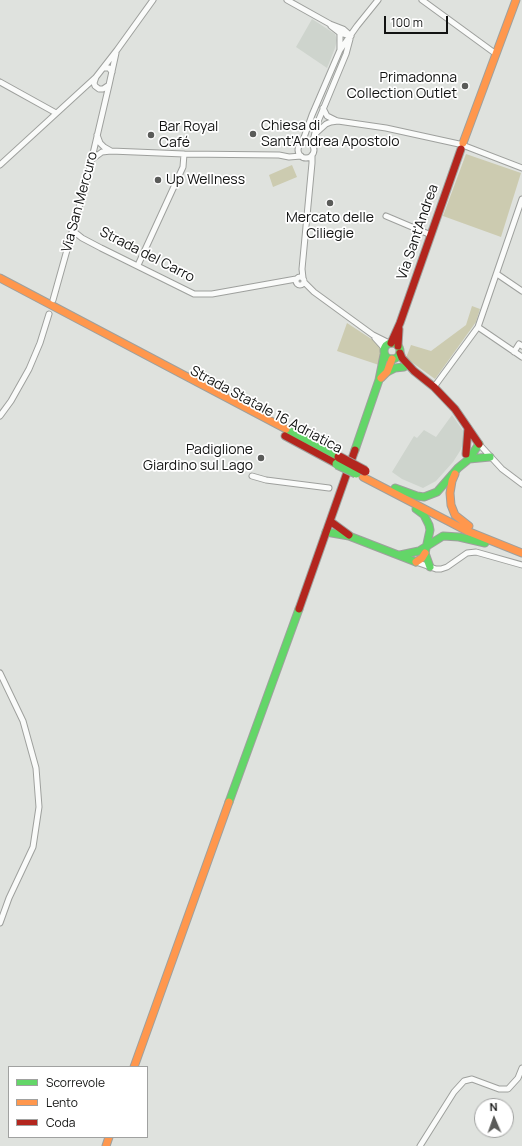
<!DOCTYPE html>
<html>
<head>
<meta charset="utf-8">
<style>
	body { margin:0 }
	#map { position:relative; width:522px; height:1146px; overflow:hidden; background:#dfe2de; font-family:Manrope,sans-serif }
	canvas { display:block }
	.legend { position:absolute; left:8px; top:1066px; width:140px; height:72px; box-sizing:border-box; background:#fff; border:1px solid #a0a1a0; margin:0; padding:5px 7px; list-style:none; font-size:12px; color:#121312 }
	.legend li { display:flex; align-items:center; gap:8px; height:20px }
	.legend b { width:20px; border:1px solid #a0a1a0 }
	.north { position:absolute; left:474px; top:1098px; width:40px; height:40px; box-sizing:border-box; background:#fff; border:1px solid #a0a1a0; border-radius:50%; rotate:358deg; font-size:11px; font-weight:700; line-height:16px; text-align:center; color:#121312 }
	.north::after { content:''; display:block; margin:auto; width:14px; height:18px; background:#5a5b59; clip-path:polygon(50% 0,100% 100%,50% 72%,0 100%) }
	.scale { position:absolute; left:384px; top:16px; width:64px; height:18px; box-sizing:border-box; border:2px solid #121312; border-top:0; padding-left:5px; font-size:12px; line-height:14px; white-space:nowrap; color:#121312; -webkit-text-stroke:3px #fff; paint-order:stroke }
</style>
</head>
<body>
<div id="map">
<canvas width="522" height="1146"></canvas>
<ul class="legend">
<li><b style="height:5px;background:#63d668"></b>Scorrevole</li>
<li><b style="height:5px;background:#ff974d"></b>Lento</li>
<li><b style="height:5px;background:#b3261e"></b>Coda</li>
</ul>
<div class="north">N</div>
<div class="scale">100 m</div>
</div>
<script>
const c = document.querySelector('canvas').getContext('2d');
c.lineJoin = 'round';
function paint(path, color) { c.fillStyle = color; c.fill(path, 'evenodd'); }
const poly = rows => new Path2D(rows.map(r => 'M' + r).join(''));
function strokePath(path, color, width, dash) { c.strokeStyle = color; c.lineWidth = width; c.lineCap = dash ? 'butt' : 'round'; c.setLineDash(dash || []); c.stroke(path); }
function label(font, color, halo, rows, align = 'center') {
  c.font = font + ' Manrope,sans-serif'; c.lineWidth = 3.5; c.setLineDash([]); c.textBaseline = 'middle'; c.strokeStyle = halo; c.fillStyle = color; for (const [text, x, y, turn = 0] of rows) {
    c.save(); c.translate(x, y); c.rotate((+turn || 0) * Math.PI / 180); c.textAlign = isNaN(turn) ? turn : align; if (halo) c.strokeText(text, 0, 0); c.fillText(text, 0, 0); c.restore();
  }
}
const built = poly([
	[312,19,335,34,337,40,335,48,327,68,296,47],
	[452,415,464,432,464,442,460,451,453,462,436,481,423,488,402,479,392,472,414,436,417,438,424,430,436,437]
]);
const green = poly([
	[466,154,521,173,501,237,443,216],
	[292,165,297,177,273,187,269,175],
	[472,306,480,309,476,322,435,379,406,358,411,345,431,351,466,325],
	[347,323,376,342,381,348,382,352,379,365,337,351]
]);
const street = poly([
	[287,0,330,24,343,29,351,36],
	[422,0,496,54],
	[331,26,340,33,351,36],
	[340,33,340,49],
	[103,68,117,50,153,0],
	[112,72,109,68,103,68,96,77,94,83,95,86,99,89,103,89,109,85,116,53],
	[0,82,56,113],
	[323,108,327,116,337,121],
	[315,134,326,124,331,122,338,121,386,128,459,144],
	[97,135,100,143,104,147,111,151],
	'298 150a8 8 0 1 1 16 0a8 8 0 1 1-16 0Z',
	[302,143,312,115,340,50,357,26,378,0],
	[312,145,317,124,346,54,350,39],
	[465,146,522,168],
	[91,160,102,152,111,151,184,154,279,155,289,157,301,156],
	[0,165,96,77],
	[386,216,431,235],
	[72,230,82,238,101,248,194,294,212,294,296,279],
	[138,265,183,167,184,154],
	[497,274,522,291],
	'296 281a4 4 0 1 1 8 0a4 4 0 1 1-8 0Z',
	[303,278,302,269,312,163,312,155],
	[304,282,314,292,373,335,389,343],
	[53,300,88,175,109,85],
	[478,327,522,357],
	[375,338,384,348],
	[514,352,519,344,522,346],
	[434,387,478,327,522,199],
	[0,416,11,401,29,369,40,343,49,314],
	[479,444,502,469,522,484],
	[252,476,266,480,329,488],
	[416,562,436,569,441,569,447,567,467,553,476,552,522,565],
	[0,673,23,721,36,768,39,807,33,847,9,898,0,923],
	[420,1146,454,1092,464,1081,472,1079,499,1089,508,1089,518,1078,522,1068]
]);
const fast = poly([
	'384 351a8 8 0 1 1 16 0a8 8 0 1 1-16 0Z',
	[387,372,395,368,404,367],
	[286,429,339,457],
	[355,450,379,380,384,355],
	[469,459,490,457],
	[395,488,417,496,424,497,437,492,458,468,469,459,479,444],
	[416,509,424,515,429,525,430,530,425,553,430,567],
	[326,532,349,536,416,562],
	[400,555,419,551,443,536,459,537,485,543],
	[229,802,299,609]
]);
const slow = poly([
	[463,143,516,0],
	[0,278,286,429],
	[381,378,387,372,392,359],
	[455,474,452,481,450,493,451,505,455,515,469,526],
	[363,477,467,531,522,553],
	[416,562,422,558,425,553],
	[134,1067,229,802],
	[106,1146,109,1137]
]);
const jam = poly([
	[391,343,400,323,461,149],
	[398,346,399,329],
	[400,353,402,358,414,371,434,387,455,409,479,444],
	[285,436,337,464],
	[466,454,468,428],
	[330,521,349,535],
	[299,609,355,450]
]);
const fastBridge = poly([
	[337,464,356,473]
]);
const jamBridge = poly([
	[339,457,365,471]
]);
const markers = [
	[465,86,4,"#5a5b59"],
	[253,134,4,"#5a5b59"],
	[151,135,4,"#5a5b59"],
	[158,180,4,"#5a5b59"],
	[330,203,4,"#5a5b59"],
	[261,458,4,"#5a5b59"]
];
const poiNames = [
	["Primadonna",457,78,"right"],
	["Collection Outlet",457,94,"right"],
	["Chiesa di",261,126],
	["Sant'Andrea Apostolo",261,142],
	["Bar Royal",159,127],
	["Café",159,143],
	["Up Wellness",166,180],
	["Mercato delle",330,218,"center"],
	["Ciliegie",330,234,"center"],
	["Padiglione",253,450,"right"],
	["Giardino sul Lago",253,466,"right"]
];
const streetNames = [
	["Via San Mercuro",80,202,-75],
	["Via Sant'Andrea",418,232,-71],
	["Strada del Carro",147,255,27],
	["Strada Statale 16 Adriatica",266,410,28]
];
paint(built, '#ced4cd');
paint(green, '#cccbb0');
strokePath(street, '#9ea09d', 7);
strokePath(fast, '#9ea09d', 9);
strokePath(slow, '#9ea09d', 9);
strokePath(jam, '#9ea09d', 9);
strokePath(street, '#fafbfa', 5);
strokePath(fast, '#63d668', 7);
strokePath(slow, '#ff974d', 7);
strokePath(jam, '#b3261e', 7);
strokePath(fastBridge, '#9ea09d', 11, []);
strokePath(jamBridge, '#9ea09d', 11, []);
strokePath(fastBridge, '#63d668', 9);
strokePath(jamBridge, '#b3261e', 9);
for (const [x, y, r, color] of markers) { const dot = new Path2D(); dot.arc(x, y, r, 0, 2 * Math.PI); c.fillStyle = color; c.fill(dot); strokePath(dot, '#fff', 1.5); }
label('14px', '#121312', '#fff', poiNames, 'left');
label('14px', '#121312', '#fff', streetNames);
</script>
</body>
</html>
